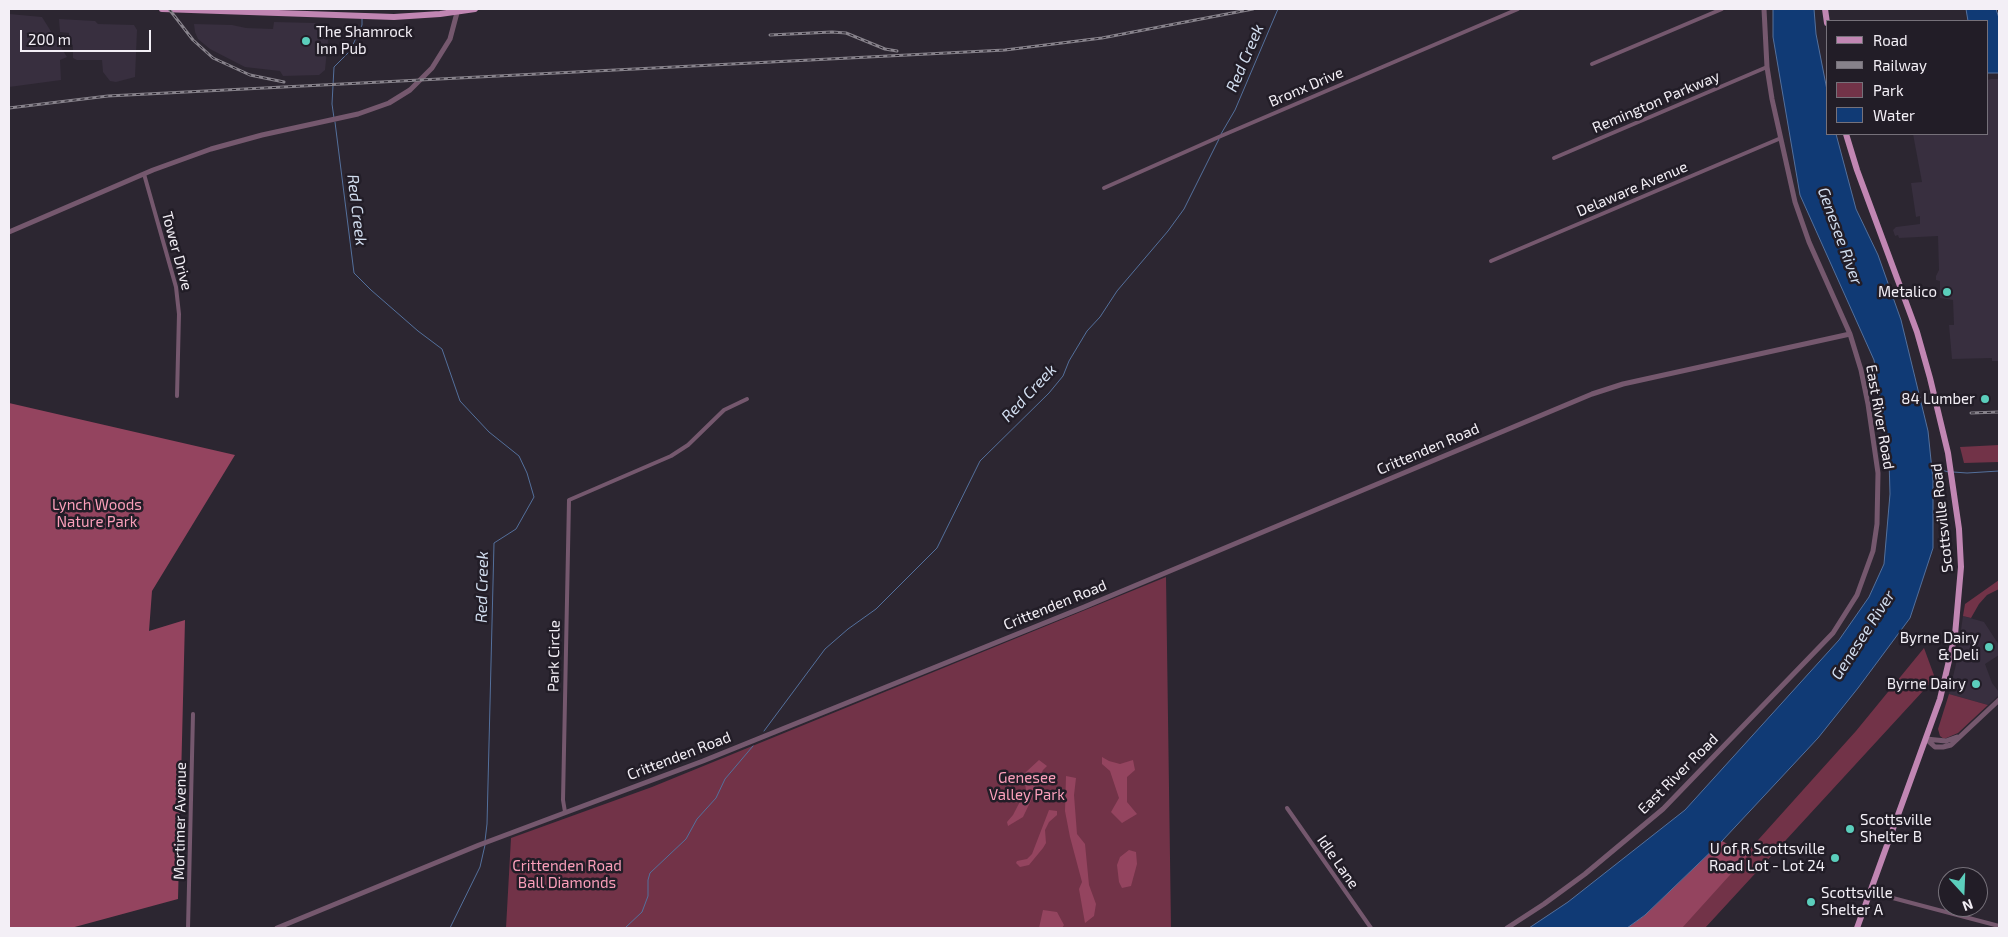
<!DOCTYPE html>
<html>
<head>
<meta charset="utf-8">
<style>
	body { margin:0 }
	#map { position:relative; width:2008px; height:937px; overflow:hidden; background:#2c2631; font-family:"Exo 2",sans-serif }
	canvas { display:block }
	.frame { position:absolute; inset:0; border:10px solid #f3eff6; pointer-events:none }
	.legend { position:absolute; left:1826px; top:20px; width:162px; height:115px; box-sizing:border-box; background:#221d27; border:1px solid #76717a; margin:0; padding:6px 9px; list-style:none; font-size:15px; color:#f3eff6 }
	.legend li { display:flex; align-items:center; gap:10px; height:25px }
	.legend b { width:25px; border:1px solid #76717a }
	.north { position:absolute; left:1938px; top:867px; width:50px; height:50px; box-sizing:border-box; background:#221d27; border:1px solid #76717a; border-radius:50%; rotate:160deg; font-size:14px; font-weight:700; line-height:20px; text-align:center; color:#f3eff6 }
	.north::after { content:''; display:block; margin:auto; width:18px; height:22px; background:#5bcebc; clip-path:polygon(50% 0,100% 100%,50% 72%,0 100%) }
	.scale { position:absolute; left:20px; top:30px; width:131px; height:22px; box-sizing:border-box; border:2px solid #f3eff6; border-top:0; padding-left:6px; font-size:15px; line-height:18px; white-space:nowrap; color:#f3eff6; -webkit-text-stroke:4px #221d27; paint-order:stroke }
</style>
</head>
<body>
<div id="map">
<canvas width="2008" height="937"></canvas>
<div class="frame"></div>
<ul class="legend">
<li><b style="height:6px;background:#c186b3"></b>Road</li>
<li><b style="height:6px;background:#87828b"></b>Railway</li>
<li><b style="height:14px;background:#723348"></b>Park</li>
<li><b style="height:14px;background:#103a75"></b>Water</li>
</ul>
<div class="north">N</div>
<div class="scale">200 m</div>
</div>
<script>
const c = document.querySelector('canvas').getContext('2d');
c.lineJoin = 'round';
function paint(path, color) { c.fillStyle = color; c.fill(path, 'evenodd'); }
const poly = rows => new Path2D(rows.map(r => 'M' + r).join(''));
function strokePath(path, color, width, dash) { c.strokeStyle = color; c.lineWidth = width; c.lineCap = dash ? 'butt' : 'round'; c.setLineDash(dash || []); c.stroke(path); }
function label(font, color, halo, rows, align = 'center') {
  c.font = font + ' "Exo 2",sans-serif'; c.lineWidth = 5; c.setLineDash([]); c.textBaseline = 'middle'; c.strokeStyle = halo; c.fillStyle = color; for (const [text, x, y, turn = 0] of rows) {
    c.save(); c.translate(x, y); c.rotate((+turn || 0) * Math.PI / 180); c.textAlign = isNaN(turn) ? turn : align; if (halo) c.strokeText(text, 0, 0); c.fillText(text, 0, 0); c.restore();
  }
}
const built = poly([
	[9,14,42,17,67,57,60,60,61,80,9,87],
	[59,19,95,21,98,24,134,25,137,30,135,77,116,82,110,81,103,72,102,60,77,60,73,58,73,45,69,44,69,33,60,32],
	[274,22,315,23,329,30,325,70,319,75,283,76,280,71,245,67,210,49,198,39,195,32,194,24,232,25,246,28,273,29],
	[1991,79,1999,79,1999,361,1992,361,1992,358,1952,359,1949,325,1954,325,1953,300,1940,298,1940,281,1936,280,1936,276,1939,270,1938,236,1899,238,1898,235,1895,236,1893,230,1896,227,1920,224,1920,216,1916,217,1911,183,1922,182,1913,134,1987,134,1987,80],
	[1963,616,1984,622,1999,645,1999,655,1985,664,1992,683,1999,692,1999,695,1988,705,1949,694,1956,664]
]);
const green = poly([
	[1999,445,1999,462,1964,463,1960,447],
	[1166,577,1171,928,506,928,511,838,652,787],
	[1999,580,1999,589,1987,595,1979,604,1971,618,1963,616,1965,604],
	[1924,648,1935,678,1705,928,1679,928,1856,731],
	[1949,694,1988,705,1958,733,1944,739,1940,736,1938,729]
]);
const forest = poly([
	[9,403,235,455,152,591,149,631,185,620,178,899,71,928,9,928],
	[1102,757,1109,761,1120,764,1133,760,1135,770,1127,777,1127,802,1137,814,1122,823,1111,812,1119,798,1110,771,1102,764],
	[1039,760,1047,766,1043,770,1038,780,1038,786,1023,817,1008,826,1007,822,1013,815,1026,790,1024,777,1026,772],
	[1066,776,1076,778,1074,795,1077,834,1085,844,1089,885,1096,904,1094,916,1085,923,1079,889,1082,882,1070,837,1065,811],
	[1049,810,1057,811,1057,815,1049,822,1045,830,1046,843,1043,848,1029,865,1020,867,1016,863,1017,861,1027,859,1032,854],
	[1722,841,1748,855,1682,928,1627,928,1645,915],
	[1129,850,1136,852,1137,864,1131,886,1122,888,1119,882,1117,865,1120,857],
	[1043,910,1057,912,1064,925,1062,928,1039,928]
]);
const water = poly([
	[1773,9,1814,9,1816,34,1827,90,1827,134,1836,134,1856,209,1878,255,1901,320,1928,431,1933,480,1933,548,1910,618,1858,688,1818,738,1722,841,1645,915,1627,928,1529,928,1568,902,1685,810,1839,640,1869,597,1884,564,1890,494,1889,459,1874,360,1800,195,1773,37,1773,9],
	[1966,9,1996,9,1999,18,1999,73,1987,73,1987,21,1968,21,1966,9]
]);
const stream = poly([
	[334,118,332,104,334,67,350,51,362,25,362,19],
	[335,122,354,273,371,290,418,331,442,349,460,401,489,432,519,456,527,473,534,497,516,529,494,543,487,824,485,841],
	[1221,134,1235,110,1278,9],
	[1932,468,1949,472],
	[1953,472,1967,473,1999,471],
	[764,731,825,649,848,629,876,609,937,548,980,461,1049,393,1063,376,1069,361,1087,331,1100,317,1117,291,1168,231,1184,209,1219,139],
	[450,928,480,867,485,845],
	[625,928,642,912,648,896,648,880,650,873,686,839,697,819,716,798,725,779,753,746]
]);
const minor = poly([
	[1592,64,1722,9],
	[1554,158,1767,67],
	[144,174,176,287,179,314,177,396],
	[1104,188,1221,136,1518,9],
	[1491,261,1781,138],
	[1287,808,1371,928],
	[565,812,563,800,569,500,671,456,688,445,724,410,747,399],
	[1870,892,1999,926],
	[188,928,193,714]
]);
const tertiary = poly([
	[9,232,153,170,211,149,262,135,358,114,389,103,410,90,432,68,450,39,458,9],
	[1926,739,1935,747,1943,747,1951,745,1999,700],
	[1926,739,1946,741,1957,737],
	[277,928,479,845,703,761,1084,607,1592,394,1623,384,1850,334],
	[1507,928,1544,904,1585,874,1663,809,1833,633,1857,595,1873,551,1877,524,1878,473,1868,404,1861,370,1850,334,1809,242,1795,202,1772,99,1767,67,1764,9]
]);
const primary = poly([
	[162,9,394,17,440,14,475,9],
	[1825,9,1827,23],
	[1846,134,1857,170,1917,332,1930,378,1948,453,1959,529,1961,567,1955,635,1940,699,1857,928]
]);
const rail = poly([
	[169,9,193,40,213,58,250,75,284,82],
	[770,35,832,32,846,33,885,49,897,51],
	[9,108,108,96,1005,50,1102,38,1253,9],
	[1971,413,1999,412]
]);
const markers = [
	[306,41,5,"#5bcebc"],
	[1947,292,5,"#5bcebc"],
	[1985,399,5,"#5bcebc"],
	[1989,647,5,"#5bcebc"],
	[1976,684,5,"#5bcebc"],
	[1850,829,5,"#5bcebc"],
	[1835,858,5,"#5bcebc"],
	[1811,902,5,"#5bcebc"]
];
const poiNames = [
	["The Shamrock",316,32,"left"],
	["Inn Pub",316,49,"left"],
	["Metalico",1937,292],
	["84 Lumber",1975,399],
	["Byrne Dairy",1979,638],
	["& Deli",1979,655],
	["Byrne Dairy",1966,684],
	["Scottsville",1860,820,"left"],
	["Shelter B",1860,837,"left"],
	["U of R Scottsville",1825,849],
	["Road Lot - Lot 24",1825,866],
	["Scottsville",1821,893,"left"],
	["Shelter A",1821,910,"left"]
];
const streetNames = [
	["Bronx Drive",1306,87,-23],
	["Remington Parkway",1656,102,-23],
	["Delaware Avenue",1632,189,-23],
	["Tower Drive",177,251,75],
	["East River Road",1880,417,80],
	["Crittenden Road",1428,449,-23],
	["Scottsville Road",1942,518,-96],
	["Crittenden Road",1055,605,-22],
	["Park Circle",554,656,-89],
	["Crittenden Road",679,756,-21],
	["East River Road",1678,774,-45],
	["Mortimer Avenue",180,821,-89],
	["Idle Lane",1338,862,55]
];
const parkNames = [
	["Lynch Woods",97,505],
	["Nature Park",97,522],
	["Genesee",1027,778],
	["Valley Park",1027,795],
	["Crittenden Road",567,866],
	["Ball Diamonds",567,883]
];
const waterNames = [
	["Red Creek",1245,58,-67],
	["Red Creek",357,210,83],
	["Genesee River",1840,236,70],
	["Red Creek",1029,393,-47],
	["Red Creek",482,587,-89],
	["Genesee River",1863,635,-57]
];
paint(built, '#382f3f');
paint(green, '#723348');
paint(forest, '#94445f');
paint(water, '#103a75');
strokePath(water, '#54709c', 1);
strokePath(stream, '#54709c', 1);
strokePath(minor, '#75586e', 4);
strokePath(tertiary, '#75586e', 5);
strokePath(primary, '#c186b3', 6);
strokePath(rail, '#87828b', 3);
strokePath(rail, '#221d27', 1, [4]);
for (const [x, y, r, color] of markers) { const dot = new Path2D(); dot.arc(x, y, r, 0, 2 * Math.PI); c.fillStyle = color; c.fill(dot); strokePath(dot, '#221d27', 2); }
label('15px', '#f3eff6', '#221d27', poiNames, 'right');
label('15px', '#f3eff6', '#221d27', streetNames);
label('15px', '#fb9fba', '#221d27', parkNames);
label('italic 16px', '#d2def0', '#221d27', waterNames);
</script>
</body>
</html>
